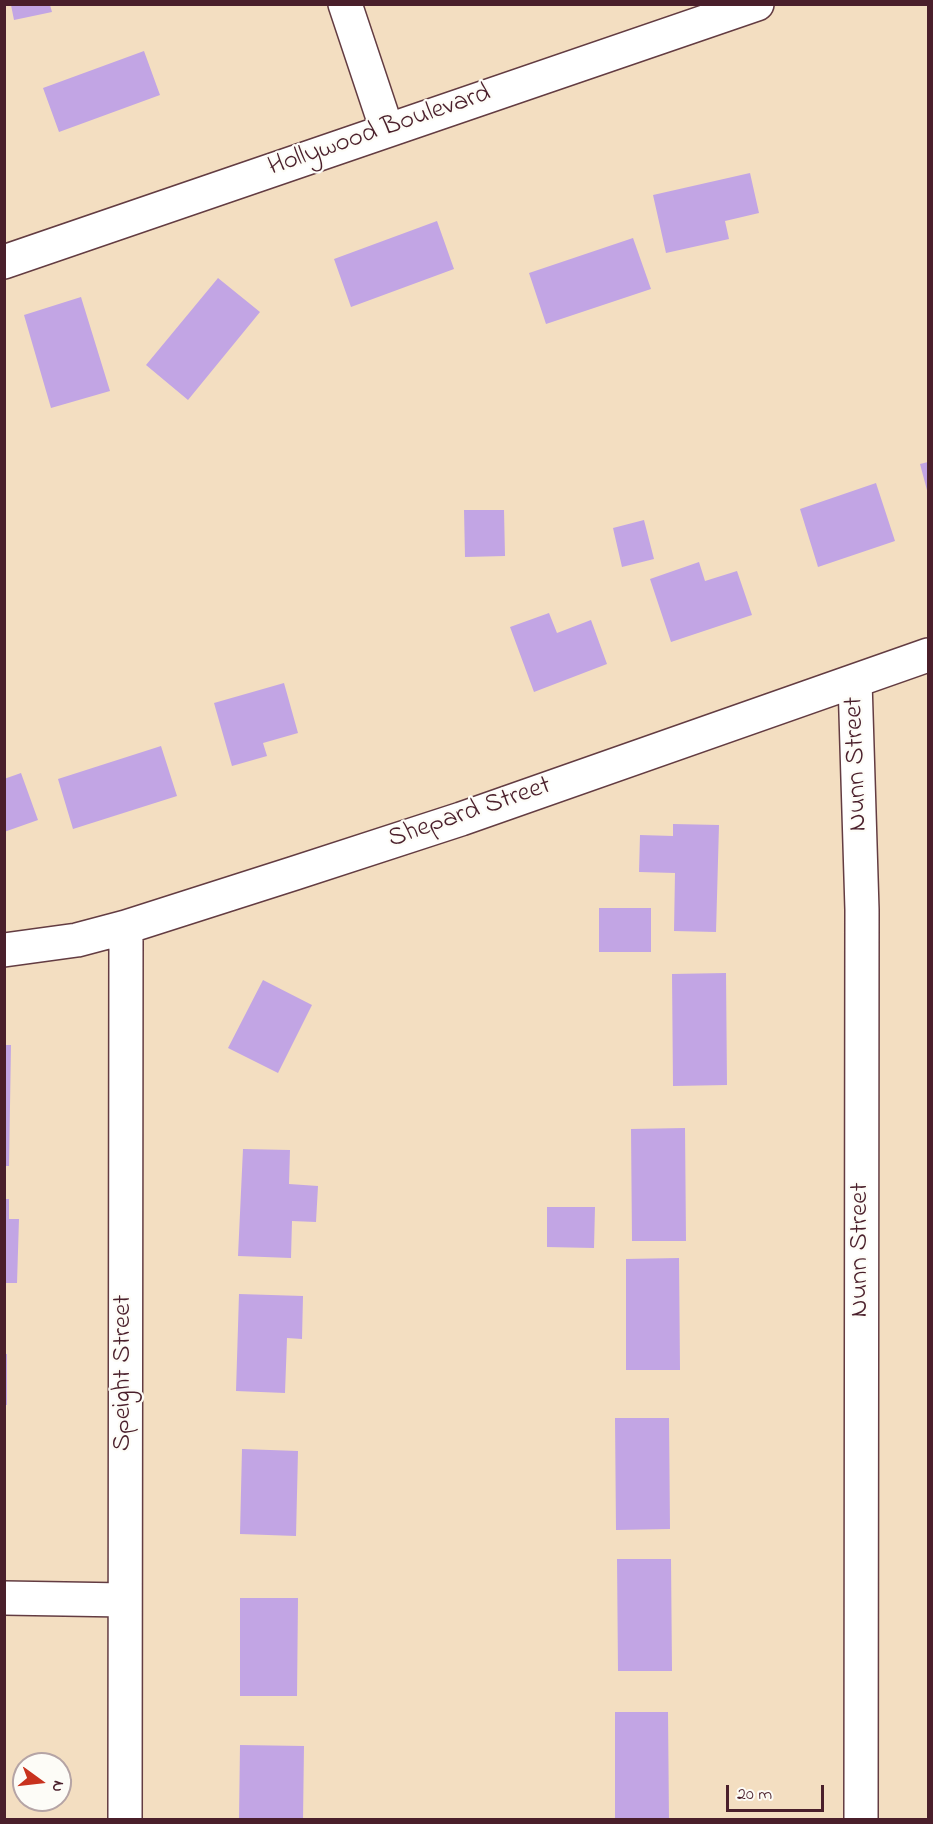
<!DOCTYPE html>
<html>
<head>
<meta charset="utf-8">
<style>
	body { margin:0 }
	#map { position:relative; width:933px; height:1824px; overflow:hidden; background:#f3dec1; font-family:"Indie Flower",sans-serif }
	canvas { display:block }
	.frame { position:absolute; inset:0; border:6px solid #4a1f2b; pointer-events:none }
	.north { position:absolute; left:12px; top:1752px; width:60px; height:60px; box-sizing:border-box; background:#fdfcf7; border:2px solid #b5a4a5; border-radius:50%; rotate:105deg; font-size:16px; font-weight:700; line-height:24px; text-align:center; color:#4a1f2b }
	.north::after { content:''; display:block; margin:auto; width:21px; height:27px; background:#c8321e; clip-path:polygon(50% 0,100% 100%,50% 72%,0 100%) }
	.scale { position:absolute; left:726px; top:1785px; width:98px; height:27px; box-sizing:border-box; border:3px solid #4a1f2b; border-top:0; padding-left:8px; font-size:18px; line-height:21px; white-space:nowrap; color:#4a1f2b; -webkit-text-stroke:4px #fdfcf7; paint-order:stroke }
</style>
</head>
<body>
<div id="map">
<canvas width="933" height="1824"></canvas>
<div class="frame"></div>
<div class="north">N</div>
<div class="scale">20 m</div>
</div>
<script>
const c = document.querySelector('canvas').getContext('2d');
c.lineJoin = 'round';
function paint(path, color) { c.fillStyle = color; c.fill(path, 'evenodd'); }
const poly = rows => new Path2D(rows.map(r => 'M' + r).join(''));
function strokePath(path, color, width, dash) { c.strokeStyle = color; c.lineWidth = width; c.lineCap = dash ? 'butt' : 'round'; c.setLineDash(dash || []); c.stroke(path); }
function label(font, color, halo, rows, align = 'center') {
  c.font = font + ' "Indie Flower",sans-serif'; c.lineWidth = 4.5; c.setLineDash([]); c.textBaseline = 'middle'; c.strokeStyle = halo; c.fillStyle = color; for (const [text, x, y, turn = 0] of rows) {
    c.save(); c.translate(x, y); c.rotate((+turn || 0) * Math.PI / 180); c.textAlign = isNaN(turn) ? turn : align; if (halo) c.strokeText(text, 0, 0); c.fillText(text, 0, 0); c.restore();
  }
}
const building = poly([
	[11,5,50,5,52,12,14,20],
	[144,51,160,95,59,132,43,88],
	[750,173,759,213,725,221,729,239,666,253,653,195],
	[437,221,454,269,351,307,334,259],
	[633,238,651,289,546,324,529,273],
	[218,278,260,312,188,400,146,365],
	[81,297,110,391,51,408,24,315],
	[928,462,928,494,920,464],
	[876,483,895,541,818,567,800,509],
	[464,510,504,510,505,556,465,557],
	[644,520,654,559,622,567,613,528],
	[699,562,705,581,737,571,752,615,671,642,650,579],
	[549,613,557,633,591,620,607,664,534,692,510,627],
	[284,683,298,733,263,743,267,756,232,766,214,703],
	[161,746,177,796,73,829,58,779],
	[21,773,38,820,4,832,4,779],
	[673,824,719,825,716,932,674,931,675,873,639,872,640,835,673,836],
	[599,908,651,908,651,952,599,952],
	[726,973,727,1085,673,1086,672,974],
	[263,980,312,1005,278,1073,228,1048],
	[4,1045,11,1045,9,1166,4,1166],
	[685,1128,686,1241,632,1241,631,1129],
	[243,1149,290,1150,289,1184,318,1186,316,1222,292,1221,291,1258,238,1256],
	[4,1199,9,1199,9,1219,19,1219,17,1283,4,1283],
	[547,1207,595,1207,594,1248,547,1247],
	[679,1258,680,1370,626,1370,626,1259],
	[239,1294,303,1296,302,1339,287,1338,285,1393,236,1391],
	[4,1354,7,1354,7,1405,4,1405],
	[615,1418,669,1418,670,1529,616,1530],
	[242,1449,298,1451,296,1536,240,1534],
	[617,1559,671,1559,672,1671,618,1671],
	[240,1598,298,1598,297,1696,240,1696],
	[615,1712,668,1712,669,1820,615,1820],
	[240,1745,304,1746,303,1820,239,1820]
]);
const minor = poly([
	[345,4,387,130],
	[4,262,757,4],
	[855,681,862,910,861,1820],
	[4,950,77,940,126,927,295,873,461,819,928,655],
	[4,1598,125,1600],
	[125,1820,126,927]
]);
const streetNames = [
	["Hollywood Boulevard",380,132,-19],
	["Nunn Street",858,764,-92],
	["Shepard Street",470,814,-19],
	["Nunn Street",862,1250,-90],
	["Speight Street",125,1373,-90]
];
paint(building, '#c2a5e4');
strokePath(minor, '#633c42', 36);
strokePath(minor, '#fff', 33);
label('27px', '#4a1f2b', '#fdfcf7', streetNames);
</script>
</body>
</html>
